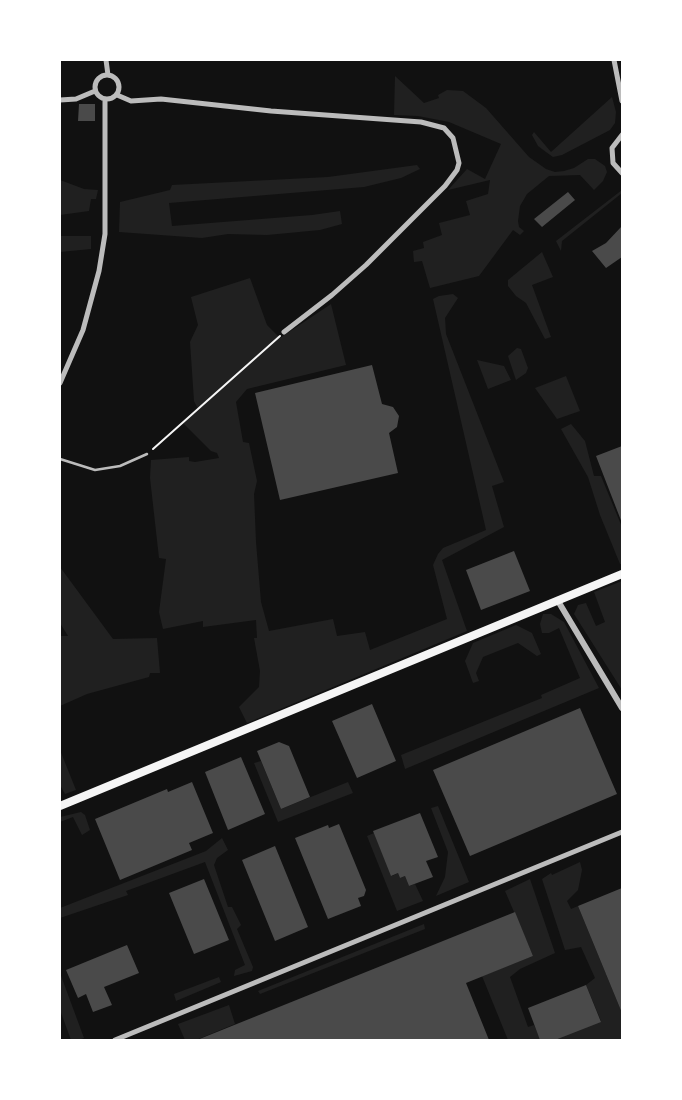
<!DOCTYPE html>
<html>
<head>
<meta charset="utf-8">
<style>
	body { margin:0 }
	#map { position:relative; width:682px; height:1100px; overflow:hidden; background:#111; font-family:Ubuntu,sans-serif }
	canvas { display:block }
	.frame { position:absolute; inset:0; border:61px solid #fff; pointer-events:none }
</style>
</head>
<body>
<div id="map">
<canvas width="682" height="1100"></canvas>
<div class="frame"></div>
</div>
<script>
const c = document.querySelector('canvas').getContext('2d');
c.lineJoin = 'round';
function paint(path, color) { c.fillStyle = color; c.fill(path, 'evenodd'); }
const poly = rows => new Path2D(rows.map(r => 'M' + r).join(''));
function strokePath(path, color, width, dash) { c.strokeStyle = color; c.lineWidth = width; c.lineCap = dash ? 'butt' : 'round'; c.setLineDash(dash || []); c.stroke(path); }
const green = poly([
	[395,76,424,103,439,98,438,95,447,90,463,91,486,108,529,157,546,169,555,172,564,171,574,168,588,159,595,159,605,166,607,172,603,181,594,190,580,175,549,176,527,194,520,206,518,221,519,227,524,231,520,235,513,230,479,276,430,288,422,261,414,262,413,251,424,248,423,242,442,235,439,223,470,215,466,201,488,194,490,180,448,190,467,169,485,179,501,144,449,122,418,116,394,115],
	[612,97,616,112,615,123,610,130,562,155,553,157,546,152,538,146,532,135,534,132,551,152],
	[417,165,420,169,401,178,364,187,169,203,172,226,312,215,340,211,342,224,320,230,267,235,228,234,202,238,119,232,120,202,170,190,172,185,328,177],
	[60,180,84,189,98,190,96,199,91,199,89,211,60,215],
	[622,190,622,193,562,241,561,251,556,241],
	[60,236,91,236,91,249,60,252],
	[542,252,553,277,532,285,551,337,545,339,526,303,516,296,508,286,508,280],
	[250,278,267,325,280,338,331,304,346,365,247,389,236,402,243,442,249,443,257,481,254,494,256,542,261,602,269,631,333,619,337,636,365,632,370,650,447,619,433,565,438,554,443,548,486,530,433,299,439,296,453,294,458,298,445,318,446,334,504,482,492,486,504,527,442,560,467,631,247,723,239,707,259,687,260,671,254,638,257,638,256,620,203,627,203,621,163,629,159,612,166,559,159,558,150,478,151,460,189,457,189,461,195,462,219,458,217,453,211,451,183,423,198,409,194,401,190,342,198,325,191,297],
	[517,348,521,349,528,368,526,373,516,380,508,356],
	[477,360,504,366,511,380,488,389],
	[566,376,580,411,557,419,535,388],
	[571,424,585,441,594,476,601,476,622,527,622,564,620,564,600,515,588,477,561,429],
	[60,567,113,639,157,638,160,673,150,673,149,677,87,694,60,706,60,636,68,636,60,623],
	[622,581,622,690,574,614,578,605,586,603,596,626,605,622,594,592],
	[543,614,551,614,564,622,599,688,405,769,401,755,542,698,541,695,580,678,559,628,549,633,542,633,540,624],
	[516,625,532,633,541,654,537,656,518,643,483,657,476,673,479,681,473,683,465,661,473,643],
	[60,750,76,790,65,794,60,785],
	[261,761,281,809,348,782,353,793,278,822,254,763],
	[438,806,469,882,436,896,445,877,448,852,431,808],
	[81,812,85,815,90,830,82,835,73,817,60,822,60,817],
	[374,833,392,876,398,873,400,878,405,876,409,886,415,884,423,901,397,911,367,836],
	[222,838,228,850,217,858,214,865,228,907,232,907,241,925,237,929,253,967,252,971,234,976,235,970,245,965,205,862,126,891,128,895,60,918,60,908,206,851],
	[580,862,582,870,578,890,567,901,571,909,578,906,622,1013,622,1040,549,1040,601,1021,586,985,595,978,581,947,565,950,542,879,551,873,552,875],
	[530,879,555,953,520,969,510,977,528,1027,534,1025,541,1040,508,1040,482,976,533,956,505,891],
	[424,924,425,929,260,994,258,991],
	[60,973,84,1038,79,1040,71,1040,60,1010],
	[219,977,221,982,176,1001,174,994],
	[229,1005,235,1024,196,1040,185,1040,178,1024]
]);
const building = poly([
	[79,104,95,104,95,121,78,121],
	[568,192,575,200,542,227,534,219],
	[622,226,622,257,606,268,592,251,606,243],
	[372,365,382,404,393,407,399,416,397,427,389,433,398,473,280,500,255,393],
	[622,446,622,523,596,456],
	[514,551,530,591,481,610,466,570],
	[372,704,396,761,357,778,332,721],
	[580,708,617,794,470,856,433,770],
	[279,742,289,746,310,797,281,809,257,751],
	[241,757,265,814,228,830,205,772],
	[192,782,213,833,189,843,192,850,120,880,95,819,167,789,168,792],
	[420,813,438,857,426,861,433,877,409,886,405,876,400,878,398,873,391,876,373,831],
	[339,824,366,890,364,896,358,898,361,906,328,919,295,838,328,825,329,828],
	[275,846,308,927,275,941,242,860],
	[204,879,229,940,194,954,169,893],
	[622,888,622,1013,578,906],
	[515,912,533,956,466,983,489,1040,197,1040],
	[127,945,139,973,104,987,112,1005,93,1012,86,994,78,998,66,970],
	[586,985,601,1022,555,1040,540,1040,528,1008]
]);
const path = poly([
	[153,449,280,336]
]);
const service = poly([
	[60,459,95,470,120,466,147,454]
]);
const minor = poly([
	[106,60,108,75],
	[614,60,622,101],
	'95 87a12 12 0 1 1 24 0a12 12 0 1 1-24 0Z',
	[117,95,131,101,161,99,271,111,421,122,444,128,453,138,459,163,457,170,445,186,366,265,332,295,284,332],
	[60,100,76,99,95,91],
	[622,135,612,148,613,163,622,173],
	[60,383,83,330,99,271,105,234,105,100],
	[115,1040,622,832]
]);
const tertiary = poly([
	[558,601,622,708]
]);
const secondary = poly([
	[60,806,622,574]
]);
paint(green, '#202020');
paint(building, '#4a4a4a');
strokePath(path, '#f5f5f5', 2);
strokePath(service, '#bcbcbc', 2.5);
strokePath(minor, '#bcbcbc', 5);
strokePath(tertiary, '#bcbcbc', 6);
strokePath(secondary, '#f5f5f5', 8);
</script>
</body>
</html>
